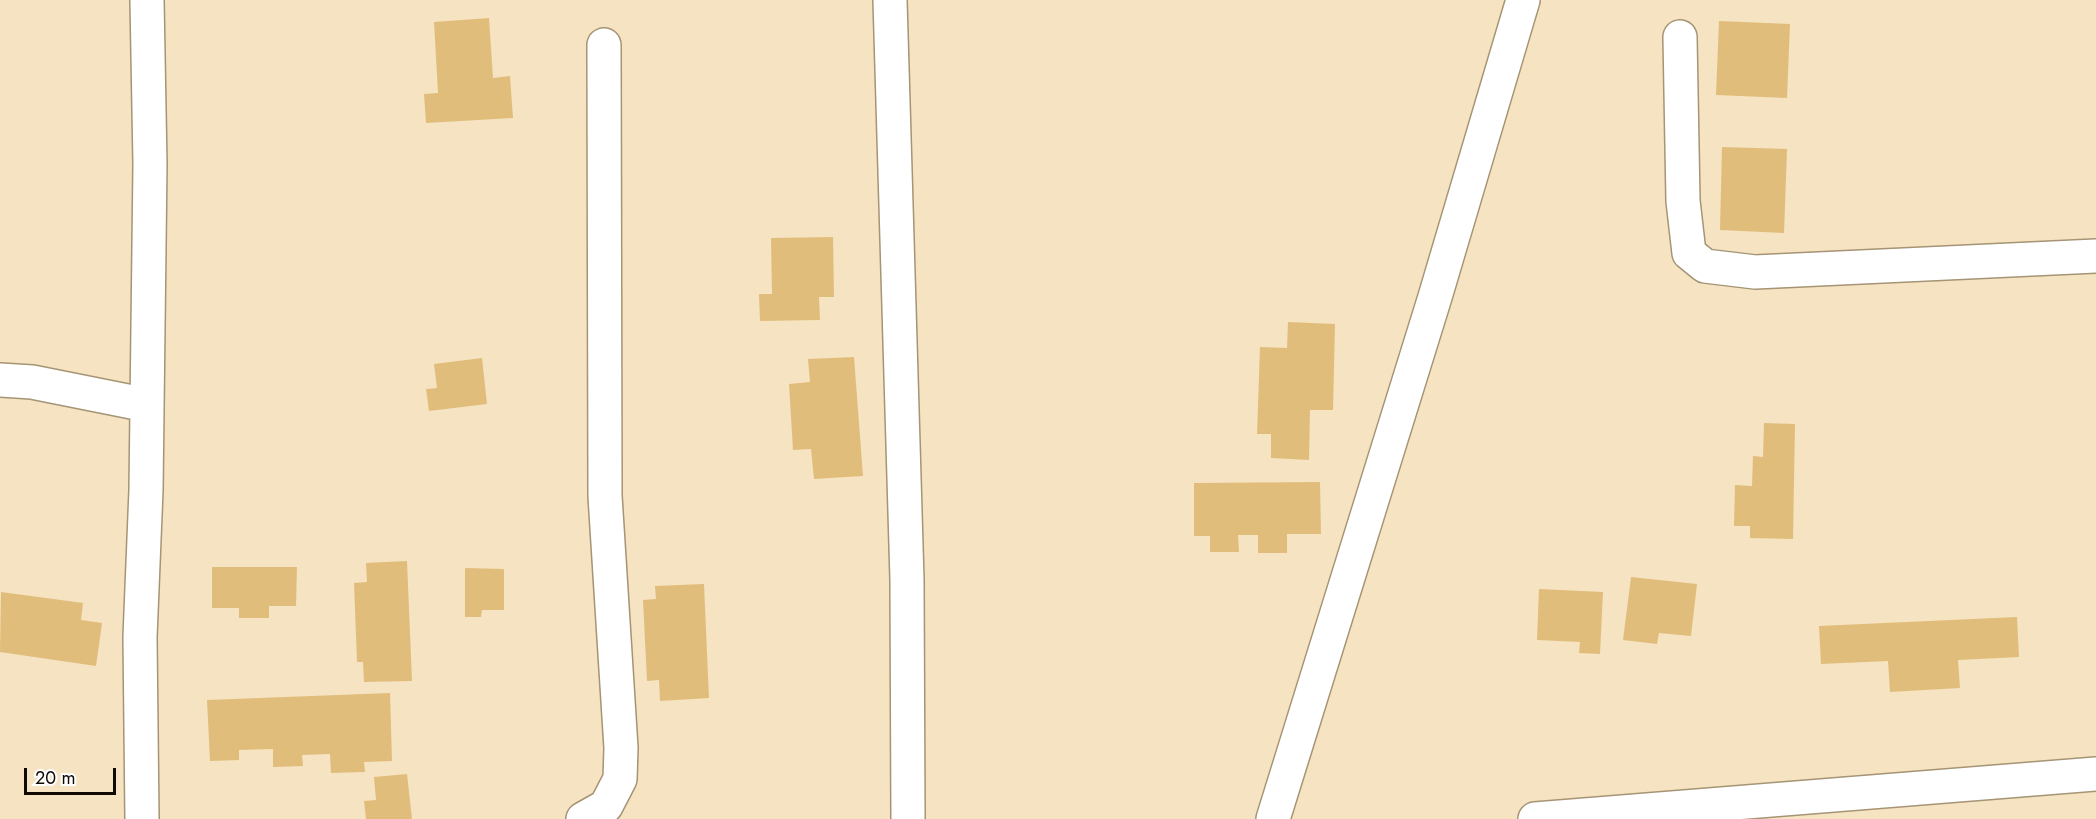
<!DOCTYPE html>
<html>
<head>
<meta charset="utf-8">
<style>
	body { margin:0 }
	#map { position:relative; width:2096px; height:819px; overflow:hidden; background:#f6e3c1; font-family:Jost,sans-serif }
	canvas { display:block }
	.scale { position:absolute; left:24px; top:768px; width:92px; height:27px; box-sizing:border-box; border:3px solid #100a02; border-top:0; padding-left:8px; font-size:18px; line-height:21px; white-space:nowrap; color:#100a02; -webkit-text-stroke:4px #fff; paint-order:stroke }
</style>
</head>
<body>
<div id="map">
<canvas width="2096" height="819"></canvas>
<div class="scale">20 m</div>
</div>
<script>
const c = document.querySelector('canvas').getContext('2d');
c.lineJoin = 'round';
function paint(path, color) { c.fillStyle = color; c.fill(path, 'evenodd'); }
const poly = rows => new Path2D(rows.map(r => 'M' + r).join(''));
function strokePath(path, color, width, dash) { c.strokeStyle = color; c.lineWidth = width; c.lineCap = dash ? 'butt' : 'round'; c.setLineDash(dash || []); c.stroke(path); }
const building = poly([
	[489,18,493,78,510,76,513,118,426,123,424,94,438,93,434,22],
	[1719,21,1790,24,1787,98,1716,95],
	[1722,147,1787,149,1784,233,1720,230],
	[833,237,834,297,819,297,820,320,760,321,759,294,772,294,771,238],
	[1288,322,1335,324,1333,410,1310,410,1309,460,1271,458,1271,434,1257,434,1260,347,1287,348],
	[854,357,863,476,814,479,811,449,793,450,789,384,810,382,808,359],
	[482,358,487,404,429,411,426,389,437,388,434,364],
	[1764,423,1795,424,1793,539,1750,538,1750,526,1734,526,1735,485,1752,486,1753,456,1763,457],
	[1320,482,1321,534,1287,534,1287,553,1258,553,1258,535,1238,535,1239,552,1210,552,1210,536,1194,536,1194,483],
	[407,561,412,681,364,682,363,662,357,662,354,583,367,582,366,563],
	[212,567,297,567,296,606,269,606,269,618,239,618,239,608,212,608],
	[465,568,504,569,504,610,482,610,481,617,465,617],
	[1631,577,1697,584,1691,636,1659,633,1657,644,1623,640],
	[704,584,709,698,660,701,659,680,647,681,643,600,656,599,655,586],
	[1539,589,1603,592,1600,654,1579,653,1580,642,1537,640],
	[1,592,83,603,81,620,102,623,96,666,0,652],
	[2017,617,2019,657,1958,660,1960,688,1890,692,1888,661,1821,664,1819,626],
	[390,693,392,761,364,762,365,772,331,773,330,754,302,755,303,766,273,767,273,749,239,750,239,760,210,761,207,700],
	[407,774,412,819,366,819,364,801,376,800,374,777]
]);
const minor = poly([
	[890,0,907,580,908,819],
	[1680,37,1683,201,1689,253,1705,266,1755,272,2096,256],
	[0,380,32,382,147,405],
	[142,819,140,637,146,490,150,164,147,0],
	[583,819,606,806,620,779,621,748,605,496,604,45],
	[1273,819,1435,297,1523,0],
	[1535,819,2096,774]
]);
paint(building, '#e1bd7c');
strokePath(minor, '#a59475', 36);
strokePath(minor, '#fff', 33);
</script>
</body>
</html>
